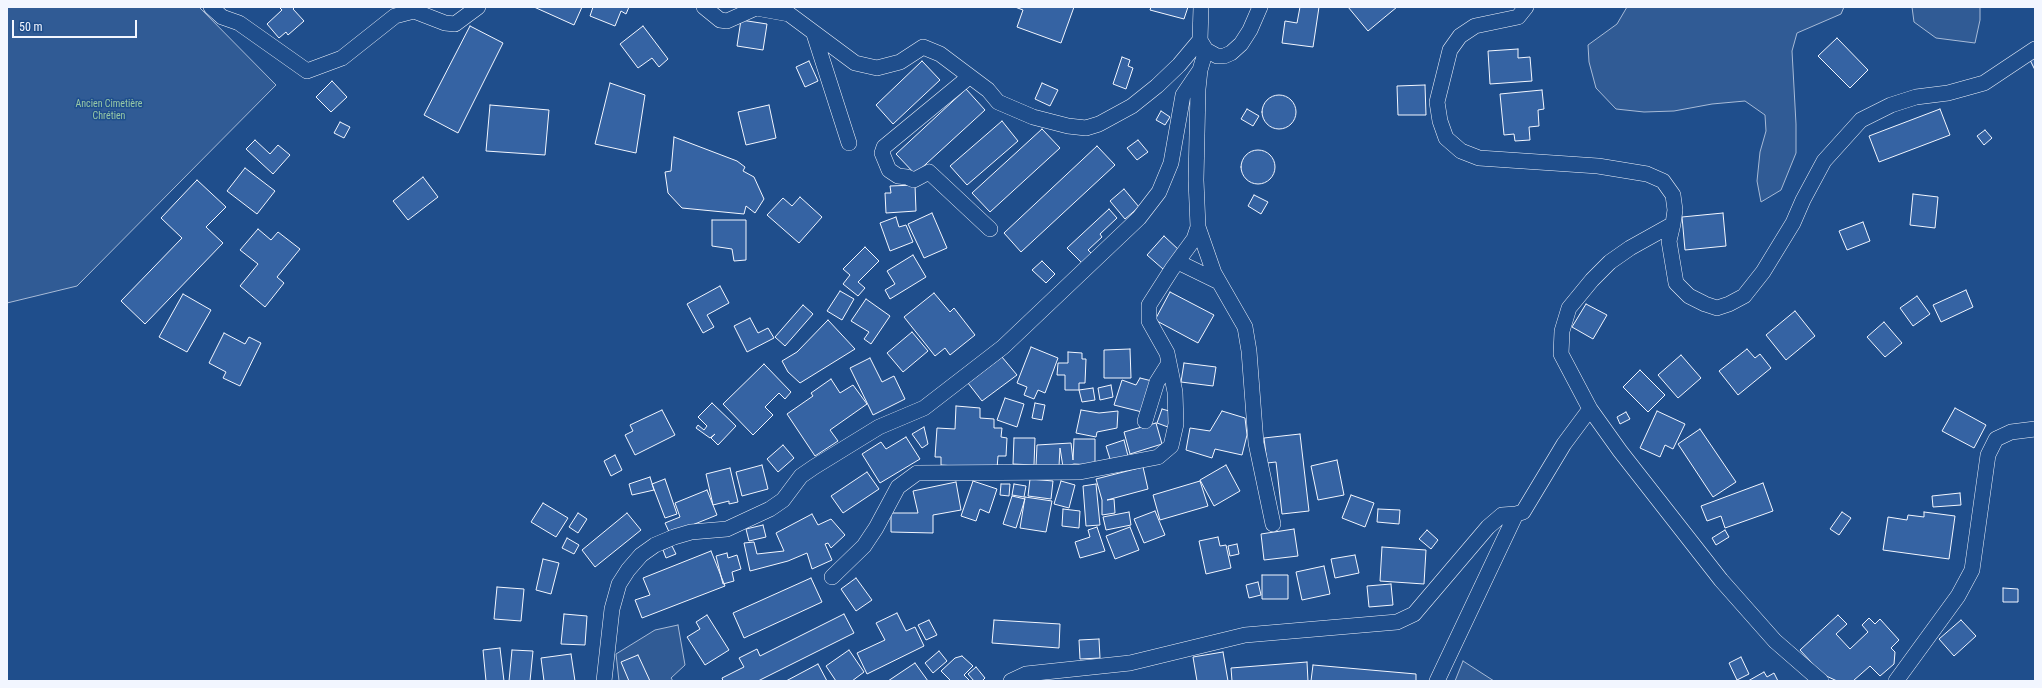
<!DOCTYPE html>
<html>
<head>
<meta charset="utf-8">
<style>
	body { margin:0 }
	#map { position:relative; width:2042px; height:688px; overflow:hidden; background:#1f4e8c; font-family:"Roboto Condensed",sans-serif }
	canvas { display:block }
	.frame { position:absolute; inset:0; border:8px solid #f2f6ff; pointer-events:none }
	.scale { position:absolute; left:12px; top:20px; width:125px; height:18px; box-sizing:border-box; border:2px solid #f2f6ff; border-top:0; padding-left:5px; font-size:12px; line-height:14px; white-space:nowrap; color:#f2f6ff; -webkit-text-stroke:3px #1f4e8c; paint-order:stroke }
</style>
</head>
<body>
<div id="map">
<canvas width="2042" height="688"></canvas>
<div class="frame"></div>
<div class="scale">50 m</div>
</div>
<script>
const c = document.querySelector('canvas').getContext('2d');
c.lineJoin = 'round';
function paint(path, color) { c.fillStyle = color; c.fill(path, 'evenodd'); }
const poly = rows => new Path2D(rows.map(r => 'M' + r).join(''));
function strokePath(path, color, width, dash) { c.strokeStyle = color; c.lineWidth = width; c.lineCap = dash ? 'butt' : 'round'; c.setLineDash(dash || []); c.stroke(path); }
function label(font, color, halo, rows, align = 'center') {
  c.font = font + ' "Roboto Condensed",sans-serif'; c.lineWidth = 3; c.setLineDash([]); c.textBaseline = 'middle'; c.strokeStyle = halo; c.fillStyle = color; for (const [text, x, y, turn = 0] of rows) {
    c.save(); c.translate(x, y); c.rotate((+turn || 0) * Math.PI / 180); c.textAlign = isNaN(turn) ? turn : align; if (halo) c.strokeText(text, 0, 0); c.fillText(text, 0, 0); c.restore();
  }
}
const green = poly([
	[7,7,199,7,276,85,77,286,7,303,7,7],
	[1627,7,1844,7,1841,14,1797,33,1792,51,1796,124,1796,153,1781,190,1761,202,1757,181,1760,152,1766,131,1765,115,1745,101,1712,104,1674,111,1644,112,1616,109,1596,88,1589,62,1588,45,1617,24,1627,7],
	[1912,7,1980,7,1980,20,1975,43,1936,38,1914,22,1912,7],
	[678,625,685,665,671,678,673,681,619,681,616,654,655,630,678,625],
	[1463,661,1494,681,1455,681,1463,661]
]);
const building = poly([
	[279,7,295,7,293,9,304,21,288,35,286,32,279,38,267,24,282,10,279,7],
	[534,7,582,7,574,25,534,7],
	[593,7,629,7,626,14,621,11,615,26,590,16,593,7],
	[1015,7,1074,7,1061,43,1017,27,1023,10,1015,7],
	[1151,7,1188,7,1184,19,1150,10,1151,7],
	[1300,7,1319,7,1313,47,1282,43,1285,21,1297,23,1300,7],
	[1348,7,1397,7,1368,31,1348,7],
	[741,20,767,24,763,50,737,46,741,20],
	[470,26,503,43,458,133,424,115,470,26],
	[643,26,668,59,659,67,652,58,638,68,620,44,643,26],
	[1837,38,1868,70,1850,88,1818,56,1837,38],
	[1518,49,1518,58,1530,57,1532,81,1490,84,1488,51,1518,49],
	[1122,57,1130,60,1128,66,1133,68,1126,89,1113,84,1122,57],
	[2035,57,2035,70,2030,60,2035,57],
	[809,61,818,81,805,87,796,67,809,61],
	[922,61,940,80,893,124,876,105,922,61],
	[332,81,347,97,331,112,316,97,332,81],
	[610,83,645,95,636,153,595,144,610,83],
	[1042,83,1058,90,1050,106,1035,99,1042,83],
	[1425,85,1426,115,1398,115,1397,86,1425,85],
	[966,89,985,110,915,174,896,154,966,89],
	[1542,90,1544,109,1538,110,1539,126,1529,127,1530,140,1515,141,1514,134,1504,135,1500,94,1542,90],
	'1262 112a17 17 0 1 1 34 0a17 17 0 1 1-34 0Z',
	[490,105,549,110,545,155,486,151,490,105],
	[769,105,776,138,746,145,738,112,769,105],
	[1247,109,1259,116,1253,126,1241,119,1247,109],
	[1940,109,1950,135,1879,162,1869,136,1940,109],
	[1161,111,1170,117,1165,125,1156,120,1161,111],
	[1002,121,1018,141,967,185,950,166,1002,121],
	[340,122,350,127,344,138,334,133,340,122],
	[1042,129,1060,148,990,212,972,193,1042,129],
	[1985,130,1992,138,1984,145,1977,136,1985,130],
	[674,137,737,161,745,167,743,171,754,177,764,199,755,213,746,206,744,214,682,208,668,193,665,172,671,171,674,137],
	[255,140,270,154,278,145,290,155,273,174,246,149,255,140],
	[1138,140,1148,152,1137,160,1127,148,1138,140],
	[1097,146,1115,165,1021,252,1004,233,1097,146],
	'1241 167a17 17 0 1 1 34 0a17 17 0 1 1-34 0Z',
	[245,168,275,191,257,214,227,191,245,168],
	[423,177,438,197,408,220,393,201,423,177],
	[197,180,226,207,206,227,223,243,145,324,121,301,182,238,161,218,197,180],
	[915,185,916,211,886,213,885,193,891,193,890,186,915,185],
	[1124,189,1139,207,1125,219,1110,201,1124,189],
	[1913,194,1938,197,1935,228,1910,225,1913,194],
	[1254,195,1268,202,1261,214,1248,206,1254,195],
	[800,197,822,217,799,243,767,215,783,198,792,206,800,197],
	[1109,209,1117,218,1100,234,1102,237,1088,250,1093,255,1083,264,1067,248,1109,209],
	[932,213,947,248,924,258,908,224,932,213],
	[1723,213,1726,246,1685,250,1682,217,1723,213],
	[896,217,899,227,906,225,913,242,890,251,880,223,896,217],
	[712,220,746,220,746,260,734,261,732,249,712,246,712,220],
	[1863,222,1870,241,1847,250,1839,231,1863,222],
	[258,229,271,240,278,232,300,249,277,277,284,283,265,307,240,286,258,264,240,250,258,229],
	[1164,236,1180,251,1163,269,1147,255,1164,236],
	[865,247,879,261,858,282,865,288,858,296,843,284,850,275,843,269,865,247],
	[913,255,926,277,890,299,885,290,895,284,887,271,913,255],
	[1042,261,1055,274,1046,283,1032,270,1042,261],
	[720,286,729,303,707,315,714,327,703,333,687,304,720,286],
	[1966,290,1973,307,1941,322,1933,305,1966,290],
	[840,291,854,299,842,320,827,311,840,291],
	[1170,292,1214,315,1198,343,1155,320,1170,292],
	[934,293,950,312,954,308,975,335,950,355,945,348,935,356,904,317,934,293],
	[183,294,211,310,187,352,159,337,183,294],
	[1917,296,1930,314,1913,326,1900,308,1917,296],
	[866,299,890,316,871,344,864,339,869,332,851,321,866,299],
	[1586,304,1607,315,1593,339,1572,327,1586,304],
	[803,305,813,314,785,346,775,337,803,305],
	[1795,311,1815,336,1786,360,1766,335,1795,311],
	[750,318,758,333,768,328,774,338,747,352,734,326,750,318],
	[828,320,855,349,800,383,788,372,782,361,797,352,828,320],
	[1884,322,1902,343,1885,357,1867,337,1884,322],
	[912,332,928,351,903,372,887,353,912,332],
	[224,333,245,344,249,337,261,343,240,386,223,378,226,372,209,363,224,333],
	[1031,347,1058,358,1045,393,1038,390,1034,399,1024,395,1027,387,1017,383,1031,347],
	[1130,349,1131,378,1104,378,1104,350,1130,349],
	[1747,349,1755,358,1760,354,1771,368,1738,395,1719,371,1747,349],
	[1068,352,1082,353,1082,359,1086,359,1085,383,1079,383,1079,390,1065,390,1065,375,1057,375,1058,363,1068,363,1068,352],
	[1681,355,1701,378,1678,398,1658,375,1681,355],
	[1002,357,1017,375,982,401,968,383,1002,357],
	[870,358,882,382,894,376,905,399,873,415,850,368,870,358],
	[1184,363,1216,367,1213,386,1181,382,1184,363],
	[764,364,791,392,785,399,779,393,765,407,773,415,753,435,723,404,764,364],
	[1640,370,1665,395,1648,412,1623,387,1640,370],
	[1140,378,1152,381,1142,412,1114,405,1122,380,1136,385,1140,378],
	[831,379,840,393,853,385,867,404,830,430,838,441,815,456,787,414,813,396,811,393,831,379],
	[1111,385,1113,397,1100,400,1098,388,1111,385],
	[1093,388,1095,400,1082,402,1079,390,1093,388],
	[1005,398,1024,404,1017,427,997,420,1005,398],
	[712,403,736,426,718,445,711,438,715,434,710,438,696,428,698,425,704,430,707,426,698,417,712,403],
	[1035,403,1045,405,1042,420,1032,418,1035,403],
	[956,406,980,408,980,418,994,419,994,428,1002,428,1001,437,1007,438,1006,456,998,456,997,469,941,465,941,457,935,457,937,428,955,429,956,406],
	[1955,408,1986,425,1974,448,1942,431,1955,408],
	[1162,409,1173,412,1168,427,1157,423,1162,409],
	[662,410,675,435,635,455,625,435,633,431,630,425,662,410],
	[1081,410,1099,413,1118,411,1117,428,1097,432,1096,437,1076,433,1081,410],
	[1222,411,1245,418,1247,435,1242,455,1215,449,1212,458,1186,450,1190,428,1210,431,1222,411],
	[1657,411,1685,424,1673,449,1665,445,1660,457,1640,448,1657,411],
	[1626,412,1630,419,1620,424,1617,417,1626,412],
	[1156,423,1162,444,1130,454,1124,432,1156,423],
	[924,427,928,444,922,448,912,434,924,427],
	[1700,429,1736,482,1713,497,1678,444,1700,429],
	[1300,434,1309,511,1282,514,1276,462,1267,463,1264,438,1300,434],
	[906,437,920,459,880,483,862,454,881,442,886,449,906,437],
	[1014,438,1035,438,1034,465,1013,464,1014,438],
	[1074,439,1095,439,1095,465,1074,464,1063,467,1060,448,1059,466,1036,466,1037,445,1071,443,1073,460,1074,439],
	[1124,440,1128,456,1111,462,1106,446,1124,440],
	[783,445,794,458,778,472,767,459,783,445],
	[615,455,622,470,611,476,604,461,615,455],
	[1337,460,1344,495,1318,500,1311,466,1337,460],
	[762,465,768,489,742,496,736,472,762,465],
	[1226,465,1240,491,1214,506,1200,480,1226,465],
	[1143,467,1148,489,1107,500,1114,499,1115,513,1102,515,1102,500,1096,479,1143,467],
	[730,468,738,502,729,504,729,501,713,505,706,474,730,468],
	[867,472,879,489,843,513,831,496,867,472],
	[650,477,654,490,632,495,629,484,650,477],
	[665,479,677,514,665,518,652,484,665,479],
	[1030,479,1053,481,1051,499,1028,496,1030,479],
	[973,481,997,489,989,513,980,509,976,521,961,516,973,481],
	[1061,481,1075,485,1069,508,1054,504,1061,481],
	[1200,481,1208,506,1160,520,1153,495,1200,481],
	[956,482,961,510,933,515,933,533,891,532,891,513,918,513,913,491,956,482],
	[1763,483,1773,511,1725,528,1721,516,1707,521,1701,506,1763,483],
	[1001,484,1010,484,1009,496,1000,495,1001,484],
	[1014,484,1026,486,1024,497,1012,495,1014,484],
	[1096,484,1100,525,1086,526,1083,486,1096,484],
	[707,490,717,515,670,534,665,523,680,517,675,503,707,490],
	[1960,493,1961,505,1933,507,1932,496,1960,493],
	[1351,495,1374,503,1365,527,1342,518,1351,495],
	[1012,496,1025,499,1016,528,1003,524,1012,496],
	[1025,497,1052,501,1046,532,1020,528,1025,497],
	[543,503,568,518,556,537,531,522,543,503],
	[1063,509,1080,511,1079,528,1062,526,1063,509],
	[1378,509,1400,510,1399,524,1377,522,1378,509],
	[1155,511,1165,535,1144,543,1134,519,1155,511],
	[1129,512,1131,525,1106,530,1103,517,1129,512],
	[1842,512,1851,518,1839,535,1830,529,1842,512],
	[1924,512,1955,516,1949,559,1883,550,1888,517,1907,520,1908,515,1924,517,1924,512],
	[578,513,587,519,578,533,569,527,578,513],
	[627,513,641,530,595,567,582,550,627,513],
	[812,514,818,525,831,519,845,535,831,548,828,543,825,544,832,560,812,569,807,553,788,561,750,571,744,543,754,542,757,554,784,551,776,533,812,514],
	[763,525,766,537,749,541,746,529,763,525],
	[1097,527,1105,551,1080,558,1075,542,1090,537,1088,530,1097,527],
	[1130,527,1139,550,1115,559,1106,536,1130,527],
	[1294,529,1298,556,1264,560,1261,534,1294,529],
	[1427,530,1438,540,1431,549,1419,539,1427,530],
	[1725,530,1729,537,1716,545,1712,538,1725,530],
	[1218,537,1220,546,1226,545,1231,568,1206,574,1199,541,1218,537],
	[567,538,579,545,574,554,562,548,567,538],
	[1237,544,1239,554,1230,556,1228,546,1237,544],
	[672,546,676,554,666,558,663,550,672,546],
	[1382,547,1426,550,1424,584,1380,581,1382,547],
	[711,551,725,586,642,618,635,600,650,595,643,578,711,551],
	[727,553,728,558,737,555,741,569,732,572,734,581,723,584,716,556,727,553],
	[1355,555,1359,573,1335,578,1331,559,1355,555],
	[543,559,559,563,551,594,536,590,543,559],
	[1324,566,1330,594,1302,600,1296,572,1324,566],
	[1262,575,1288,575,1288,599,1262,599,1262,575],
	[811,578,822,602,744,638,733,613,811,578],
	[856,578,872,600,856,611,841,589,856,578],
	[1258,582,1261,595,1249,598,1246,585,1258,582],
	[1391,584,1393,605,1369,607,1367,586,1391,584],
	[497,587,524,589,521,621,494,619,497,587],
	[2003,588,2018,589,2018,602,2003,602,2003,588],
	[897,613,906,631,915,627,924,646,867,674,857,653,885,640,876,623,897,613],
	[564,614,587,616,585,645,561,644,564,614],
	[844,614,854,633,758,681,723,681,722,678,744,667,739,658,757,649,760,656,844,614],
	[707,615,729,650,705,665,687,637,700,629,696,622,707,615],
	[1838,615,1847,624,1836,634,1850,649,1868,632,1862,625,1869,618,1875,624,1880,619,1899,640,1891,648,1895,652,1894,664,1880,676,1870,666,1853,681,1837,681,1822,674,1800,650,1838,615],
	[929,620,937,635,926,640,918,625,929,620],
	[994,620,1060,624,1059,648,992,643,994,620],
	[1961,620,1976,636,1954,656,1939,639,1961,620],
	[1099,639,1100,658,1080,659,1079,640,1099,639],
	[500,648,504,681,486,681,483,650,500,648],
	[512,650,533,651,530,681,509,681,512,650],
	[849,650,864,672,852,681,836,681,826,666,849,650],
	[939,651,947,661,933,673,925,663,939,651],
	[1223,652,1228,681,1197,681,1193,657,1223,652],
	[571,654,575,681,544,681,541,658,571,654],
	[638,655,650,681,629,681,621,662,638,655],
	[962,656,973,666,964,675,970,681,951,681,941,671,955,658,962,656],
	[1741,657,1749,674,1737,680,1729,663,1741,657],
	[1307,662,1308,681,1232,681,1231,668,1307,662],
	[915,663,928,681,888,681,915,663],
	[818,664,827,681,786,681,818,664],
	[1313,665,1416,674,1416,681,1311,681,1313,665],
	[976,667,985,678,982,681,974,681,968,674,976,667],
	[1764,672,1767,677,1774,673,1778,681,1748,681,1764,672]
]);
const street = poly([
	[211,7,222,17,239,23,307,71,342,58,395,16,414,11,445,23,455,24,478,7],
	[704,7,720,20,727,21,756,8,789,14,855,63,877,68,900,62,923,47,940,54,988,90,998,102,1033,117,1068,126,1086,128,1099,124,1132,106,1157,86,1179,65,1200,40],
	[1201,7,1200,40,1206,50,1217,56,1224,56,1231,53,1241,44,1250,30,1260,7],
	[814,34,849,143],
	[969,77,884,147,882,153,889,170,898,176,907,177,914,180,929,172,990,229],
	[1673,224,1669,241,1676,283,1689,296,1705,304,1717,308,1729,304,1744,296,1763,272,1793,223,1803,200,1824,161,1861,120,1891,105,1916,97,1948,93,1984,83,2035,49],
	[1198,227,1214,273,1245,327,1249,351,1256,443,1273,524],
	[1178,262,1219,282],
	[1590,409,1620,451,1721,580,1775,641,1821,681],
	[1145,421,1157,382,1169,363],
	[832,577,864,546,876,528,898,487,917,473,1080,472,1158,457,1171,446,1176,424,1175,392,1167,353,1149,321,1149,305,1172,269,1194,239,1198,227,1196,180,1198,89,1200,70,1206,50],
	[604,681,612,609,619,584,628,570,641,555,655,545,674,537,691,532,727,529,770,509,783,500,801,476,814,467,879,427,924,408,1003,347,1139,218,1159,192,1171,163,1183,95,1200,70],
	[1011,681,1026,674,1130,663,1245,635,1397,622,1414,614,1488,527,1502,515,1516,514],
	[1437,681,1516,514,1523,512,1564,444,1590,409,1561,354,1562,331,1569,308,1592,280,1610,262,1630,248,1673,224,1675,210,1673,195,1663,181,1647,174,1598,166,1479,158,1461,151,1446,138,1440,121,1437,102,1450,50,1460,36,1475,26,1518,17,1526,7],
	[1896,681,1958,596,1972,570,1988,455,1996,439,2011,432,2035,429]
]);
const parkNames = [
	["Ancien Cimetière",109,104],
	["Chrétien",109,116]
];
paint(green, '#305b95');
strokePath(green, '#a8bbd7', 1);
paint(building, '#3563a3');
strokePath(building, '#f2f6ff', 1);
strokePath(street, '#f2f6ff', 16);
strokePath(street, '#1f4e8c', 15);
label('10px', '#97c8a6', '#1f4e8c', parkNames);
</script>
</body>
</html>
